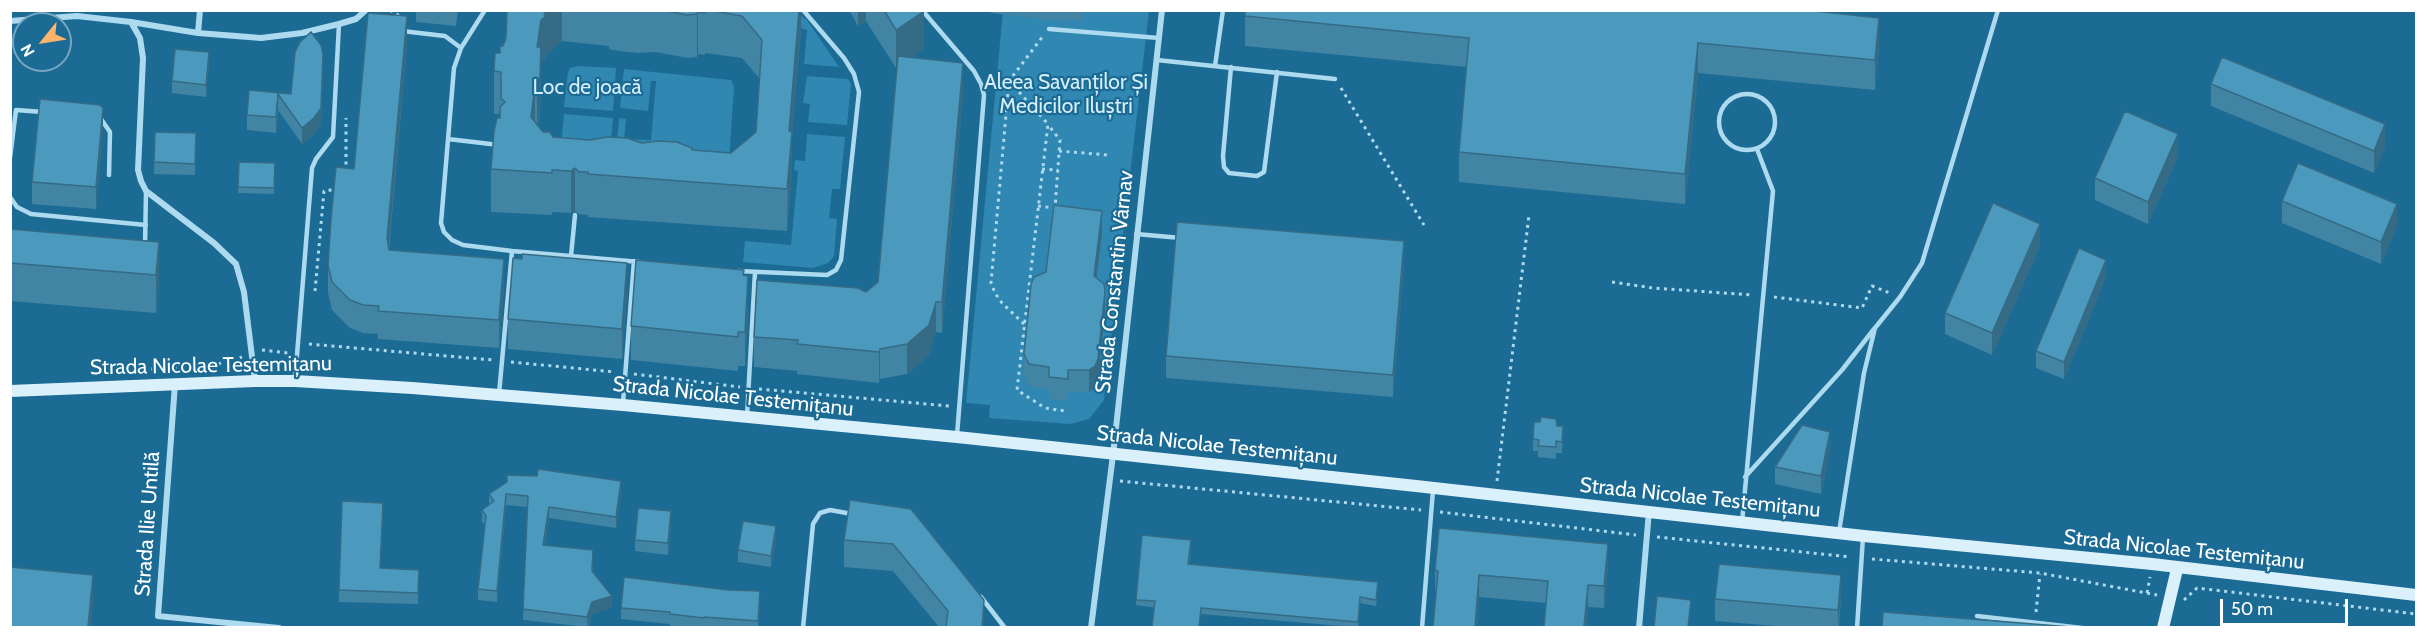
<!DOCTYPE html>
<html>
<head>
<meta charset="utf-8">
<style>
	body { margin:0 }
	#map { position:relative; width:2427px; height:638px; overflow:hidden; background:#1b6b94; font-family:Cabin,sans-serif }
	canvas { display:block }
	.frame { position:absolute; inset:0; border:12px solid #fff; pointer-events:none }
	.north { position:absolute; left:12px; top:12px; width:60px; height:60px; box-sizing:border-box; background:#1b6b94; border:2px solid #76a6bf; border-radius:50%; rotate:240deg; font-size:16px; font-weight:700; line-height:24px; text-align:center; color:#fff }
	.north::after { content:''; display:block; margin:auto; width:21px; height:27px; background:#ffb46b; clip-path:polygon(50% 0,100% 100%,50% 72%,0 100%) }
	.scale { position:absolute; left:2220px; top:599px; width:128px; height:27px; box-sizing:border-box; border:3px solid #fff; border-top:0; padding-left:8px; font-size:18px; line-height:21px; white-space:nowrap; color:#fff; -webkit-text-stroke:4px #1b6b94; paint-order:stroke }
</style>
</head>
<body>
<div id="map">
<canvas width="2427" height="638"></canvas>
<div class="frame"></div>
<div class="north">N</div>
<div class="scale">50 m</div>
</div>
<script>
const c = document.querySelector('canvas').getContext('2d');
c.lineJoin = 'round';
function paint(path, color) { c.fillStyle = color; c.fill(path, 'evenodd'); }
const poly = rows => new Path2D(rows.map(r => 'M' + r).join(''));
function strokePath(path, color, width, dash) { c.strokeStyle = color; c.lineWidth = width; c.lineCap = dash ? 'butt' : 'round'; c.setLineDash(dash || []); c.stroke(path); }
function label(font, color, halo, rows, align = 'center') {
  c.font = font + ' Cabin,sans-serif'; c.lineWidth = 4.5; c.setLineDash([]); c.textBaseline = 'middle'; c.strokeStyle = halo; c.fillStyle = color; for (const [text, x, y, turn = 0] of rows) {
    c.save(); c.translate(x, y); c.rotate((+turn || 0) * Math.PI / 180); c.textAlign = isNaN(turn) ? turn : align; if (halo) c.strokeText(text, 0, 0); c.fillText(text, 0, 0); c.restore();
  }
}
const green = poly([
	[794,11,807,20,839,67,804,64,807,30,752,14],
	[1003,11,1149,11,1104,400,1089,419,1070,424,989,418,990,405,966,403],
	[578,66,616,68,613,111,564,107,568,72,570,68],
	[624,69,731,80,734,87,729,162,615,162,619,118,626,119,624,139,651,140,656,81,651,81,648,111,620,108],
	[807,76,848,79,851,84,847,125,808,122,810,104,803,103],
	[564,114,613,118,609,161,561,147],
	[807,134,845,137,840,189,832,189,829,218,837,219,834,256,828,263,813,268,743,262,745,241,791,245,798,171,794,170,795,160,805,161]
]);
const path = poly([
	[390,10,401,17],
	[1009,81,1048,124,1017,390,1045,408,1065,411],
	[1341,88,1424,225],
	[1059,151,1107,155],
	[1042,169,1058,170],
	[346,172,346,118],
	[1038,206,1055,208,1060,140,1049,126],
	[1612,282,1653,288,1753,295],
	[315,291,324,191,338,189],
	[1774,297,1862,308,1872,286,1890,293],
	[1024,324,1002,303,995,293,991,283,1009,81,1043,36],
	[309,344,493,360],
	[262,350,288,353],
	[511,362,615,372],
	[151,369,211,366,242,357],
	[634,374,740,387],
	[759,389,949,406],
	[1120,481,1421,510],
	[1497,481,1529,215],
	[1440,512,1636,535],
	[1657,537,1851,557],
	[1872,559,2040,573,2157,595],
	[2147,593,2150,577],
	[2184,600,2197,588,2416,614],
	[2036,612,2040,574]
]);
const service = poly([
	[922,10,974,71,981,84,984,95,957,435],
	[1049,29,1159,38],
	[402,31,445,36,461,48,454,68,441,223,444,232,452,240,463,245,512,251,640,262],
	[461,48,485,10],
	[1157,60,1335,79],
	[1215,66,1223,10],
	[1231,67,1223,156,1224,167,1229,173,1257,176,1264,172,1277,72],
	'1719 122a28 28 0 1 1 56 0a28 28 0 1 1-56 0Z',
	[101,119,110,132,109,175],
	[448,139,499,145],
	[10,158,16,110,43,112],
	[10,197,17,207,31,214,146,225],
	[1136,234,1181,238],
	[145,246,146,191],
	[571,256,575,215],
	[738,271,827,275,836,270,841,260,859,92,854,74,844,58,803,10],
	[295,380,312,168,316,159,333,137,339,24],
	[499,394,512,251],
	[623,403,634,261],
	[747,416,755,272],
	[1745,477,1842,370,1874,329],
	[1742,522,1773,191,1757,149],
	[1839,532,1864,373,1875,328,1900,297,1922,263,1998,10],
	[981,597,1005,628],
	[1977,616,2082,628],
	[803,628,813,524,820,513,830,510,852,514],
	[1422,628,1433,490],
	[1857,628,1863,537]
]);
const minor = poly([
	[10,21,77,16,131,22,140,38,143,58,138,170,141,181,146,191,214,243,236,264,244,292,255,381],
	[131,22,198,33,261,38,302,33,339,24,356,19,366,10],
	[198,33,200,10],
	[175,384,158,616,279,628],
	[1091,628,1113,455,1162,10],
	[1639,628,1649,511]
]);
const secondary = poly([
	[10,391,255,381,295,381,412,388,623,405,957,437,1416,486,1864,536,2152,564,2416,595],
	[2163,628,2177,569]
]);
const wall = poly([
	[416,10,458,10,456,26,416,22],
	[507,10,801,10,801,30,792,135,792,174,787,231,588,217,588,215,579,214,575,211,571,213,552,212,552,215,491,212,491,169,500,114,494,114,494,71,500,53,503,46,506,38],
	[562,41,609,46,609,49,618,51,638,53,656,52,687,58,697,57,698,54,705,55,705,53,742,58,760,79,756,132,731,153,692,150,642,143,553,137,543,132,538,125,540,119,541,62,546,58,546,55],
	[849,10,924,10,924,49,912,57,963,93,942,333,936,332,929,355,907,374,880,379,879,383,797,374,797,371,754,367,754,337,866,292,878,282,897,67,896,68,866,21,858,26],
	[991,10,1084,10,1083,21,1068,19,1067,22,991,13],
	[1245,16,1879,48,1875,90,1698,73,1685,204,1459,182,1459,152,1467,67,1245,46],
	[407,44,389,250,504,287,499,348,378,339,378,334,363,333,350,328,332,310,328,293,328,265,354,169],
	[209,64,206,97,172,93,172,81],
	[323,70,321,123,314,134,302,144,278,110,276,133,247,130,247,115,249,90,291,94],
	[2211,84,2385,146,2374,173,2211,106],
	[103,130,96,209,32,204,32,182],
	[155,132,196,133,195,175,154,174],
	[2178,156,2148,224,2095,200,2095,178],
	[239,162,275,163,274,194,238,193],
	[2282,201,2397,226,2381,264,2282,223],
	[10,229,159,242,159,280,156,313,10,301],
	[1102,233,1097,278,1105,313,1098,381,1095,388,1089,392,1068,392,1068,401,1049,399,1049,389,1029,386,1024,376,1024,354,1046,272],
	[2040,246,1992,355,1945,334,1945,313],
	[1404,263,1393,397,1166,378,1166,356],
	[744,275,748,310,745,366,738,366,738,371,631,360,631,326],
	[2106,277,2064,379,2036,368,2036,351],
	[627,293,622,359,508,349,508,319],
	[1557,426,1563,426,1562,453,1556,453,1556,459,1538,457,1538,451,1533,451,1533,439],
	[1830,449,1821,494,1775,484,1775,467],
	[621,492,616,528,549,518,545,545,593,561,593,572,612,607,592,614,588,627,523,620,527,507,506,505,497,602,478,600,478,589,485,526,482,521,482,510,489,504,489,494],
	[850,500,984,627,939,627,893,571,844,567,844,540],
	[671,523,668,555,635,551,635,540],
	[776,538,771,567,738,562,738,550],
	[1191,546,1189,564,1378,588,1376,606,1360,603,1358,627,1353,627,1201,614,1136,605,1136,600],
	[1608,566,1604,608,1588,607,1586,627,1544,627,1546,603,1479,597,1477,627,1433,627,1436,593,1435,592,1435,570],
	[419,570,418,604,339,602,339,590],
	[1841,597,1839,627,1787,627,1715,621,1715,599],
	[760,603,758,627,683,627,670,626,670,624,621,619,621,608]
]);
const shadedWall = poly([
	[548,10,562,10,562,41,546,55,546,58,541,62,540,119,537,128,537,47,541,20,544,14],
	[799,10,801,10,801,30,792,135,792,174,787,231,789,131],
	[858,10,866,10,866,21,858,26],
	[924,11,924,49,896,68,896,30],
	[698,12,698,54,697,57,697,14],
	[407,16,407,44,387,266,387,238],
	[1879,18,1879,48,1875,90,1875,60],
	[1698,43,1698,73,1685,204,1685,174],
	[209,52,209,64,206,97,206,85],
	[323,54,321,123,314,134,302,144,302,128],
	[963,63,963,93,942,333,942,302],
	[535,86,535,128,531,117],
	[278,94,278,110,276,133,276,117],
	[103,108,103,130,96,209,96,187],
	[2385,124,2385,146,2374,173,2374,151],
	[2178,134,2178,156,2148,224,2148,202],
	[575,168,575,211,571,213,571,171],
	[2397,204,2397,226,2381,264,2381,242],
	[1102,211,1102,233,1094,298,1094,276],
	[2040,224,2040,246,1992,355,1992,333],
	[1404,241,1404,263,1393,397,1393,375],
	[159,242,159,280,156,313,156,275],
	[504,259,504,287,499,348,499,320],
	[2106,260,2106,277,2064,379,2064,362],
	[627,263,627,293,622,359,622,329],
	[748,276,748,310,745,366,745,332],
	[1105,291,1105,313,1098,381,1095,388,1089,392,1089,370],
	[936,302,936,332,929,355,907,374,907,344],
	[880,349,880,379,879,383,879,352],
	[1830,432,1830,449,1821,494,1821,476],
	[621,481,621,492,616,528,616,517],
	[506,494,506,505,497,602,497,591],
	[549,507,549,518,543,556,543,545],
	[671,511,671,523,668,555,668,543],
	[776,526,776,538,771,567,771,556],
	[1608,544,1608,566,1604,608,1604,586],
	[93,575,93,605,91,627,88,627],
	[1479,575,1479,597,1477,627,1475,627],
	[1841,575,1841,597,1838,627,1838,610],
	[1588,585,1588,607,1586,627,1584,627],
	[760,591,760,603,758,627,758,621],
	[612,596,612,607,592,614,587,627,587,617,592,602],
	[984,600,984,627,982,627]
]);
const building = poly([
	[507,10,548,10,544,14,546,16,541,20,537,47,541,47,540,76,537,85,535,86,531,117,543,132,550,132,553,137,590,140,607,137,627,138,642,143,658,141,677,142,692,148,692,150,731,153,756,132,762,40,742,16,708,10,799,10,789,131,792,132,787,189,588,174,588,172,579,172,575,168,571,171,552,170,552,173,491,169,494,131,497,118,500,118,500,107,505,102,501,98,501,72,494,71,495,53,500,53,500,46,503,46,506,38,507,10],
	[662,10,705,10,705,13,698,12,697,14,687,15,662,10],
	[884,10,924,10,924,11,896,30,884,10],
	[1245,10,1805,10,1879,18,1875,60,1698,43,1685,174,1459,152,1469,38,1245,16,1245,10],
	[368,13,407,16,387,238,389,250,504,259,499,320,378,311,379,306,363,305,350,300,332,282,328,265,331,219,336,167,354,169,368,13],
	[311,32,321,45,323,54,321,108,314,118,302,128,278,94,276,117,247,115,249,90,291,94,295,52,300,42,311,32],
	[175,49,209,52,206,85,172,81,175,49],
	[898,56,963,63,942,302,936,302,929,325,907,344,880,349,879,352,797,344,798,340,754,337,757,280,858,288,866,292,878,282,898,56],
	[2222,57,2385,124,2374,151,2211,84,2222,57],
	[40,99,100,105,103,108,96,187,32,182,40,99],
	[2125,111,2178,134,2148,202,2095,178,2125,111],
	[155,132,196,133,195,164,154,162,155,132],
	[239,162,275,163,274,188,238,187,239,162],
	[2298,163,2397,204,2381,242,2282,201,2298,163],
	[1993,203,2040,224,1992,333,1945,313,1993,203],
	[1054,205,1102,211,1094,276,1104,284,1105,291,1098,359,1095,366,1089,370,1068,370,1068,379,1049,377,1049,367,1029,364,1024,354,1031,284,1034,277,1046,272,1054,205],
	[1177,222,1404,241,1393,375,1166,356,1177,222],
	[10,229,159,242,156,275,10,263,10,229],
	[2079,248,2106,260,2064,362,2036,351,2079,248],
	[522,254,627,263,622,329,508,319,513,258,522,259,522,254],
	[636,260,744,270,743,275,748,276,745,332,738,332,738,337,631,326,636,260],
	[1541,417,1556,419,1557,426,1563,426,1562,442,1556,441,1556,447,1538,446,1539,440,1533,439,1534,422,1540,422,1541,417],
	[1802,425,1830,432,1821,476,1775,467,1802,425],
	[538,469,621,481,616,517,549,507,543,545,593,550,592,571,612,596,592,602,587,617,523,609,528,496,506,494,497,591,478,589,486,516,482,510,494,501,489,494,507,482,507,475,537,476,538,469],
	[850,500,911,509,984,600,982,627,946,627,948,611,893,544,844,540,850,500],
	[342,501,383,503,380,568,419,570,418,593,339,590,342,501],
	[638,508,671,511,668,543,635,540,638,508],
	[743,521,776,526,771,556,738,550,743,521],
	[1439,528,1608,544,1604,586,1588,585,1584,627,1544,627,1548,581,1479,575,1475,627,1433,627,1438,571,1435,570,1439,528],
	[1142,535,1191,540,1188,564,1378,582,1376,600,1360,597,1358,622,1201,608,1199,627,1152,627,1155,601,1136,600,1142,535],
	[1719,564,1841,575,1838,610,1715,599,1719,564],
	[10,567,93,575,88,627,10,627,10,567],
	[624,577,728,590,760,591,758,621,704,617,704,618,670,614,670,612,621,608,624,577],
	[1657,596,1691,600,1688,627,1654,627,1657,596],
	[1883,612,2071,627,1882,627,1883,612]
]);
const parkNames = [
	["Aleea Savanților Și",1066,83],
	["Medicilor Iluștri",1066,107],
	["Loc de joacă",587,88]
];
const streetNames = [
	["Strada Constantin Vârnav",1115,282,-84],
	["Strada Nicolae Testemițanu",211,366,-1],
	["Strada Nicolae Testemițanu",733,397,6],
	["Strada Nicolae Testemițanu",1217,446,6],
	["Strada Nicolae Testemițanu",1700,498,6],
	["Strada Ilie Untilă",148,524,-86],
	["Strada Nicolae Testemițanu",2184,550,6]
];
paint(green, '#2f87b2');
strokePath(path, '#addaef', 3, [3, 4.5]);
strokePath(service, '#addaef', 4.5);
strokePath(minor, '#addaef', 6);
strokePath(secondary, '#daf0fb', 12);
paint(wall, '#4184a3');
paint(shadedWall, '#356b85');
paint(building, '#4c99be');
strokePath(building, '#356b85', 1.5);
label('21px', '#d4eefb', '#1b6b94', parkNames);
label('21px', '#fff', '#1b6b94', streetNames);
</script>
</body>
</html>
